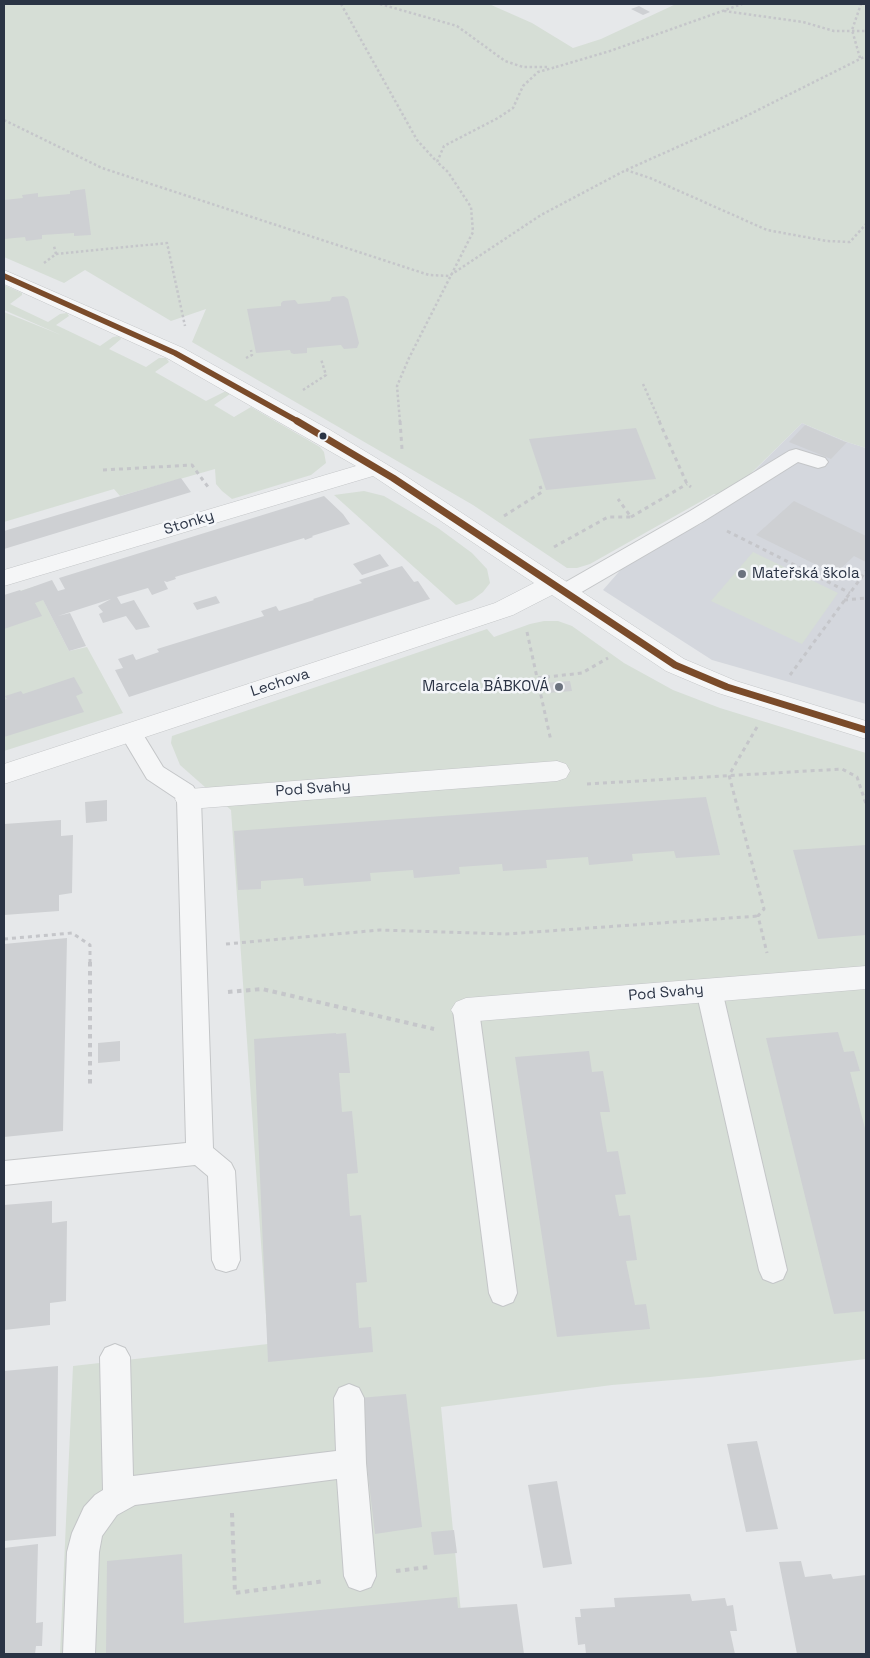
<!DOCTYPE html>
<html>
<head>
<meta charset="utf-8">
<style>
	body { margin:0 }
	#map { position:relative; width:870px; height:1658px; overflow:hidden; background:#e6e8ea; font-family:"Space Grotesk",sans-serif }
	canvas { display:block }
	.frame { position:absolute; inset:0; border:5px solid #2b3445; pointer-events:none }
</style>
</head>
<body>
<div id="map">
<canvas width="870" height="1658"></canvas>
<div class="frame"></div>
</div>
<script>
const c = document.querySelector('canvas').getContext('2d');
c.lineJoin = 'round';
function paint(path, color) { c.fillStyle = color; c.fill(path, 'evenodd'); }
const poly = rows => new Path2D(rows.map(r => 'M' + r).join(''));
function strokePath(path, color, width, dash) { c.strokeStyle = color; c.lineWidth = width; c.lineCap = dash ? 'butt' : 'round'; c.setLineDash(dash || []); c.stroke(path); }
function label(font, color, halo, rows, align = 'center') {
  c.font = font + ' "Space Grotesk",sans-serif'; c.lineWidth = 5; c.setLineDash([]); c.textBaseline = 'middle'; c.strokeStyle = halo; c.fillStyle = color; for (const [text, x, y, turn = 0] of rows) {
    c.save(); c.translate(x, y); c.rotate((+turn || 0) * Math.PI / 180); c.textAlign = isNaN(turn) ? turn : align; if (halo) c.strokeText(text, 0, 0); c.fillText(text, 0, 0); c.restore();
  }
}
const built = poly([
	[802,423,847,442,866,448,866,704,712,660,603,590,631,558,701,524]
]);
const green = poly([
	[4,4,489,4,532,23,573,48,601,39,676,4,866,4,866,448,847,442,802,423,728,496,714,494,590,564,577,568,567,568,473,505,192,342,206,309,171,321,85,270,64,283,4,257],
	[4,285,22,293,22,295,10,304,48,322,60,314,67,313,69,316,56,325,100,346,113,337,119,336,121,339,109,349,146,367,159,358,166,358,169,362,155,372,206,401,226,391,230,394,214,405,234,417,251,407,320,447,324,452,326,463,311,475,232,499,222,491,216,484,215,469,120,496,114,489,4,522,4,312,61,335,4,310],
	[364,491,384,496,438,528,472,553,487,569,490,583,483,592,472,600,456,605,334,495],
	[753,552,838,593,802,644,711,601],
	[36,586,69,651,87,647,123,713,4,751,4,596],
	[544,621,558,621,572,626,624,663,673,690,720,708,866,753,866,1359,710,1377,612,1385,441,1407,465,1654,60,1654,73,1366,268,1344,231,810,180,765,171,743,172,736,487,629,494,637,530,624]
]);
const building = poly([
	[639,6,650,12,643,15,631,9],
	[85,189,91,235,74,236,74,233,42,235,42,239,26,241,25,237,4,239,4,200,23,198,22,195,38,193,38,197,70,194,70,191],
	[344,296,348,299,359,343,357,348,344,349,341,345,307,348,307,353,294,354,291,353,290,350,256,353,247,309,281,306,281,303,283,301,295,300,298,304,330,301,332,297],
	[805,425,845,442,847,442,831,459,789,442],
	[636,428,656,479,546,490,529,439],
	[181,478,191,492,4,549,4,531],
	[324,496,343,514,350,524,312,536,313,537,305,540,304,538,175,577,176,579,167,582,164,581,168,589,152,595,148,588,117,597,121,604,134,600,150,627,136,630,126,616,103,623,99,614,103,612,98,606,111,599,58,616,70,613,86,646,69,651,43,600,35,603,42,616,4,629,4,595,20,590,21,591,52,580,58,591,65,589,59,578],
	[794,501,866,536,866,562,854,556,835,574,756,535],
	[380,554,389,566,362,575,353,564],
	[402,566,414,582,418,581,430,599,129,697,115,670,123,668,118,659,133,654,136,660,159,652,157,649,264,616,261,611,276,606,279,611,314,600,313,599,362,583,359,580],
	[216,596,220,603,200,609,197,610,193,603],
	[74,677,83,693,76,696,84,712,4,737,4,700,7,699,5,696,21,691,23,694],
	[570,681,572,691,547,693,545,683],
	[706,797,720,855,676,858,674,851,632,854,633,861,589,865,588,857,546,860,547,868,503,871,502,864,459,867,460,874,414,878,413,870,370,873,371,881,304,886,303,878,261,881,261,889,238,890,234,831],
	[107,800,107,821,86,823,85,802],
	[61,820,61,836,73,835,72,893,59,895,59,911,4,915,4,824],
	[866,845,866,935,818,939,793,850],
	[67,938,63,1131,4,1137,4,944],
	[838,1032,844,1052,854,1051,860,1071,850,1072,866,1132,866,1311,834,1314,766,1038],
	[336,1033,336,1034,346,1033,350,1073,339,1073,342,1112,352,1111,358,1173,347,1174,350,1216,361,1215,367,1282,356,1283,359,1328,371,1327,373,1352,268,1362,254,1039],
	[120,1041,120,1061,98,1063,98,1043],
	[589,1051,592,1072,603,1071,610,1112,600,1112,607,1152,618,1151,626,1194,615,1195,619,1216,630,1215,637,1260,626,1261,635,1305,646,1304,650,1329,557,1337,515,1057],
	[52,1201,52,1223,67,1221,66,1301,50,1303,50,1325,4,1330,4,1205],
	[58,1366,56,1536,4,1541,4,1371],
	[406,1394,422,1527,375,1534,359,1398],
	[757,1441,778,1529,746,1532,727,1444],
	[557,1481,572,1564,543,1568,528,1485],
	[454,1530,457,1553,434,1555,431,1532],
	[38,1544,36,1623,43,1622,42,1646,36,1646,35,1654,4,1654,4,1548],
	[182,1554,184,1623,457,1597,458,1608,517,1604,524,1654,106,1654,107,1561],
	[801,1561,805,1577,831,1574,833,1579,866,1575,866,1654,797,1654,779,1562],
	[690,1594,692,1601,725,1598,727,1606,733,1605,737,1631,730,1631,735,1654,586,1654,585,1644,578,1645,575,1617,581,1617,580,1609,615,1607,614,1598]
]);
const pathFar2 = poly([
	[341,4,417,140,437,162],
	[380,4,457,26,505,61,523,67,549,67],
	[724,11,803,22,834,31,866,31],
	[860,58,852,30,861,4],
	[556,67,610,51,742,4],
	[4,120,102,168,429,275,449,276,541,215,626,170,738,120,866,56],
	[626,170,650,178,767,230,827,241,850,242,866,224],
	[56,254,167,243,185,326],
	[44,263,56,254,54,246],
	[246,358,252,355,251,350],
	[643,384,660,422],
	[303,390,326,375,321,359],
	[400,422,397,386,409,358,473,232,471,207,448,172,437,162,444,146,498,118,513,108,523,86,538,72,556,67]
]);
const pathFar1 = poly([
	[400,421,402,449],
	[659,421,687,484,691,487],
	[103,470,192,465,208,487],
	[504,516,542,492,540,486],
	[631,517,687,484],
	[727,531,850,593],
	[554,547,608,517,631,517,618,499],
	[844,600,866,598],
	[527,632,551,741],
	[790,675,866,571],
	[538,678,582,673,608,658],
	[757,727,729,775,764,909,758,916,767,953],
	[587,784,842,769,857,777,866,804],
	[4,939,72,933,90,945,90,964],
	[226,944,380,930,506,934,758,916]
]);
const path = poly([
	[90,962,90,1086],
	[228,992,262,989,434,1029],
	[232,1513,235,1593,325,1581],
	[396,1571,429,1567]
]);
const lane = poly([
	[796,449,825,458,828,462,825,466,818,468,798,462,704,521,573,597,565,599,557,597,554,592,557,587,690,511,789,451,796,449],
	[130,724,138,726,163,767,193,786,201,799,213,1148,231,1163,235,1171,240,1260,236,1269,226,1272,216,1269,212,1260,208,1176,195,1165,4,1185,4,1161,186,1143,177,799,147,779,119,732,122,726,130,724],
	[709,980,718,983,722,990,787,1270,783,1279,773,1283,763,1279,759,1270,696,990,700,983,709,980],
	[466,1000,475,1003,479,1010,517,1293,513,1302,503,1306,493,1302,489,1293,453,1010,457,1003,466,1000],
	[115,1344,125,1348,130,1357,133,1476,336,1451,334,1398,339,1388,349,1384,359,1388,364,1398,366,1463,376,1576,371,1587,360,1591,349,1587,344,1576,337,1479,135,1505,117,1515,102,1536,99,1552,95,1654,63,1654,67,1552,72,1533,84,1507,95,1495,103,1490,100,1357,105,1348,115,1344]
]);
const street = poly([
	[4,270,183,348,330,430,401,473,684,659,736,681,866,721,866,739,718,693,666,671,552,595,513,615,4,784,4,764,495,603,534,583,373,476,4,586,4,570,356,466,167,358,4,284,4,270],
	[557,761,566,764,570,771,566,778,557,781,189,809,179,806,175,799,179,792,189,789,557,761],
	[866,966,866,989,466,1022,456,1018,451,1010,456,1002,466,998,866,966]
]);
const bus1Far1 = poly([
	[4,276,175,353,299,422]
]);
const bus1 = poly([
	[297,421,393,478,675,665,727,687,866,730]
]);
const markers = [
	[323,436,4.5,"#2b3445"],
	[742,574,5,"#6c737f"],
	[559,687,5,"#6c737f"]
];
const streetNames = [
	["Stonky",189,523,-17],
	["Lechova",280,683,-18],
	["Pod Svahy",313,789,-4],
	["Pod Svahy",666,993,-5]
];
const poiNames = [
	["Mateřská škola",752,574],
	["Marcela BÁBKOVÁ",549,687,"right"]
];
paint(built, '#d4d7dd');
paint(green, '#d6ded6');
paint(building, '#ced0d3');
strokePath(lane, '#c4c6c8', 2);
strokePath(street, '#c4c6c8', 1);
strokePath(pathFar2, '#c5c6ca', 2.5, [2.5, 2.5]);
strokePath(pathFar1, '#c5c6ca', 3, [4, 4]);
strokePath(path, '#c5c6ca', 4, [4.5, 4.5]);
paint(lane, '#f5f6f7');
paint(street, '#f5f6f7');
strokePath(bus1Far1, '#7a4b2a', 5.5);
strokePath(bus1, '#7a4b2a', 7);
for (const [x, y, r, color] of markers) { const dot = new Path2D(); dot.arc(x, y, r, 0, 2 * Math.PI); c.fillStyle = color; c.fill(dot); strokePath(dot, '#f4f6f9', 2); }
label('15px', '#2b3445', '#f4f6f9', streetNames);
label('15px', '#2b3445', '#f4f6f9', poiNames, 'left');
</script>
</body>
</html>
